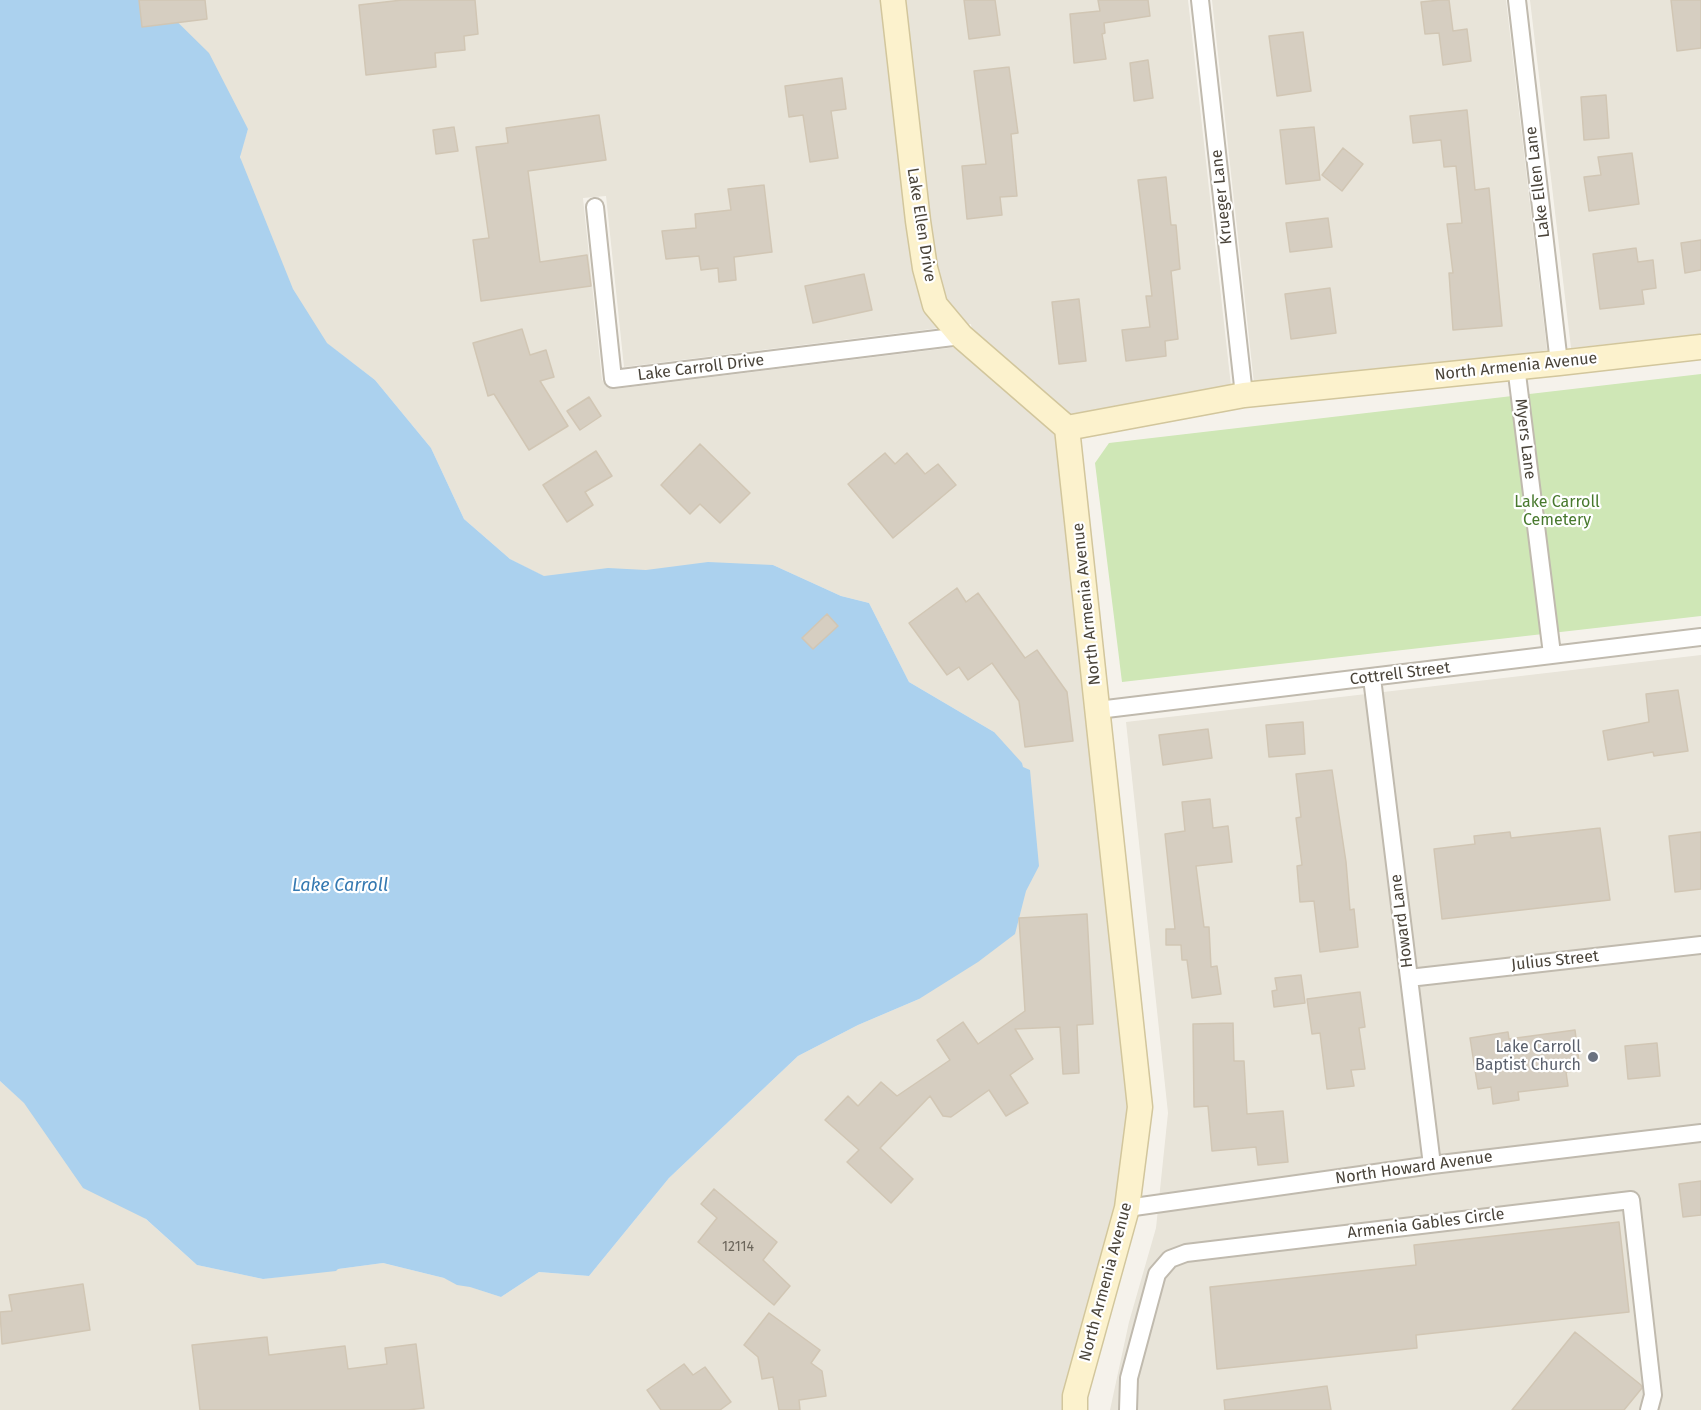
<!DOCTYPE html>
<html>
<head>
<meta charset="utf-8">
<style>
	body { margin:0 }
	canvas { display:block; background:#f5f2eb }
</style>
</head>
<body>
<canvas width="1701" height="1410"></canvas>
<script>
const c = document.querySelector('canvas').getContext('2d');
c.lineJoin = 'round';
function paint(path, color) { c.fillStyle = color; c.fill(path, 'evenodd'); }
const poly = rows => new Path2D(rows.map(r => 'M' + r).join(''));
function strokePath(path, color, width, dash) { c.strokeStyle = color; c.lineWidth = width; c.lineCap = dash ? 'butt' : 'round'; c.setLineDash(dash || []); c.stroke(path); }
function label(font, color, halo, rows, align = 'center') {
  c.font = font + ' "Fira Sans",sans-serif'; c.lineWidth = 4.5; c.setLineDash([]); c.textBaseline = 'middle'; c.strokeStyle = halo; c.fillStyle = color; for (const [text, x, y, turn = 0] of rows) {
    c.save(); c.translate(x, y); c.rotate((+turn || 0) * Math.PI / 180); c.textAlign = isNaN(turn) ? turn : align; if (halo) c.strokeText(text, 0, 0); c.fillText(text, 0, 0); c.restore();
  }
}
const residential = poly([
	[155,0,881,0,906,222,913,270,939,328,624,367,606,196,583,198,602,380,615,389,957,347,1056,433,1128,1107,1117,1199,1115,1199,1115,1207,1064,1410,0,1410,0,1081,57,1132,118,1194,197,1265,263,1279,383,1263,444,1278,501,1297,539,1272,589,1276,669,1178,798,1056,858,1025,919,999,994,732,909,682,869,603,841,596,773,565,547,578,510,559,464,519,431,448,375,380,278,306,252,245,240,154,248,129],
	[905,0,1188,0,1231,386,1071,417,972,331,971,324,966,325,946,301,937,266,929,219],
	[1212,0,1506,0,1547,350,1515,356,1254,383],
	[1530,0,1701,0,1701,334,1571,348],
	[1701,655,1701,1410,1110,1410,1129,1322,1156,1228,1168,1113,1126,722]
]);
const green = poly([
	[1701,374,1701,616,1122,682,1095,463,1109,443]
]);
const water = poly([
	[0,0,155,0,209,53,248,129,240,157,293,289,327,343,375,380,431,448,464,519,510,559,544,576,608,568,646,570,708,562,773,565,841,596,869,603,909,682,994,732,1022,763,1023,767,1030,770,1039,866,1026,891,1015,934,978,962,919,999,858,1025,798,1056,669,1178,589,1276,539,1272,501,1297,470,1287,457,1285,444,1278,383,1263,338,1269,336,1271,263,1279,197,1265,146,1219,83,1188,24,1103,0,1081]
]);
const building = poly([
	[139,0,205,0,207,19,142,27,139,0],
	[402,0,475,0,478,34,464,36,465,50,435,53,436,67,366,75,359,5,402,0],
	[964,0,995,0,1000,35,969,39,964,0],
	[1098,0,1148,0,1150,16,1104,23,1105,33,1102,34,1106,59,1074,63,1070,14,1100,11,1098,0],
	[1440,0,1449,0,1453,31,1467,29,1471,61,1443,65,1439,33,1425,34,1421,2,1440,0],
	[1671,0,1701,0,1701,48,1677,51,1671,0],
	[1303,32,1311,91,1277,96,1269,36,1303,32],
	[1148,60,1153,98,1134,101,1130,63,1148,60],
	[1009,67,1018,133,1011,134,1017,196,1000,197,1002,215,967,219,962,166,986,164,974,71,1009,67],
	[842,78,846,109,831,111,838,158,810,162,803,115,789,117,785,86,842,78],
	[1606,95,1609,138,1584,140,1581,97,1606,95],
	[1467,110,1475,190,1489,188,1502,326,1453,330,1449,273,1453,273,1447,224,1462,223,1456,166,1444,167,1441,140,1413,143,1410,116,1467,110],
	[599,115,606,160,528,171,540,262,587,255,591,286,481,301,473,240,489,238,476,147,508,143,506,128,599,115],
	[454,127,458,151,436,154,433,130,454,127],
	[1314,127,1320,180,1286,184,1280,130,1314,127],
	[1343,148,1363,164,1342,191,1322,175,1343,148],
	[1632,153,1639,204,1589,211,1584,177,1601,175,1598,157,1632,153],
	[1166,177,1171,225,1176,225,1180,269,1171,271,1178,339,1165,341,1166,356,1126,361,1122,330,1150,327,1146,296,1152,296,1138,180,1166,177],
	[764,185,772,252,734,257,736,280,719,282,718,268,701,270,699,256,666,259,662,231,696,228,695,214,731,210,728,189,764,185],
	[1328,218,1332,247,1290,252,1286,223,1328,218],
	[1701,240,1701,270,1685,273,1681,243,1701,240],
	[1636,248,1638,262,1653,260,1656,288,1642,290,1644,304,1600,309,1593,254,1636,248],
	[864,274,872,310,813,323,805,286,864,274],
	[1330,288,1336,333,1291,339,1285,294,1330,288],
	[1079,299,1086,361,1059,364,1052,302,1079,299],
	[522,329,530,355,546,350,554,377,540,381,568,426,529,450,494,394,488,396,473,343,522,329],
	[589,397,601,416,580,430,567,411,589,397],
	[700,444,750,493,720,523,700,504,690,514,661,485,700,444],
	[596,451,612,476,585,492,593,505,567,522,543,485,596,451],
	[885,453,895,464,907,453,925,474,938,464,956,485,893,538,848,484,885,453],
	[957,588,966,602,978,593,1025,658,1037,650,1067,692,1073,741,1025,747,1019,701,992,663,968,680,959,667,947,675,909,623,957,588],
	[827,614,838,626,813,649,802,638,827,614],
	[1678,690,1688,751,1654,756,1653,752,1608,760,1603,731,1649,722,1646,694,1678,690],
	[1303,722,1305,754,1269,757,1266,725,1303,722],
	[1208,729,1212,758,1163,765,1159,735,1208,729],
	[1332,770,1346,862,1350,910,1354,909,1358,947,1320,952,1314,901,1300,902,1297,866,1302,865,1296,818,1301,817,1296,774,1332,770],
	[1210,799,1213,828,1228,826,1232,862,1196,866,1204,927,1209,927,1211,967,1217,966,1221,994,1192,998,1187,960,1182,960,1181,945,1166,945,1166,929,1175,929,1165,834,1185,831,1182,802,1210,799],
	[1600,828,1610,900,1442,919,1434,849,1475,844,1474,836,1510,832,1511,838,1600,828],
	[1701,832,1701,889,1675,892,1669,836,1701,832],
	[1087,914,1093,1024,1077,1025,1079,1073,1063,1074,1060,1027,1015,1029,1033,1059,1010,1075,1028,1103,1006,1116,989,1090,951,1117,943,1116,930,1096,880,1148,913,1179,891,1203,847,1162,859,1150,825,1120,848,1096,858,1106,881,1082,897,1096,950,1060,937,1040,963,1022,978,1044,1025,1011,1019,918,1087,914],
	[1301,975,1305,1003,1274,1007,1272,991,1277,990,1275,978,1301,975],
	[1360,992,1365,1027,1359,1028,1365,1069,1351,1070,1354,1086,1327,1089,1320,1033,1312,1034,1307,999,1360,992],
	[1233,1023,1234,1061,1244,1061,1247,1114,1283,1111,1288,1162,1258,1165,1256,1147,1212,1151,1208,1106,1194,1107,1193,1024,1233,1023],
	[1575,1030,1580,1070,1566,1072,1568,1086,1518,1092,1519,1100,1493,1104,1491,1087,1478,1089,1470,1038,1508,1032,1509,1039,1575,1030],
	[1657,1043,1660,1076,1628,1079,1625,1046,1657,1043],
	[1701,1181,1701,1215,1683,1217,1679,1184,1701,1181],
	[714,1189,777,1242,763,1260,790,1286,774,1305,698,1242,717,1218,701,1204,714,1189],
	[1619,1222,1629,1312,1416,1335,1417,1348,1217,1369,1210,1287,1416,1265,1414,1245,1619,1222],
	[83,1284,90,1330,2,1344,0,1312,12,1311,9,1295,83,1284],
	[769,1313,820,1350,811,1363,822,1371,826,1396,799,1400,800,1410,779,1410,773,1377,762,1379,758,1357,744,1345,769,1313],
	[1575,1332,1641,1385,1642,1388,1624,1410,1512,1410,1575,1332],
	[267,1337,269,1355,345,1346,348,1369,387,1364,385,1348,416,1344,424,1408,408,1410,200,1410,192,1345,267,1337],
	[684,1364,693,1375,705,1367,731,1402,720,1410,661,1410,647,1390,684,1364],
	[1327,1386,1331,1410,1225,1410,1224,1400,1327,1386]
]);
const street = poly([
	[1200,0,1244,395],
	[1517,0,1559,363],
	[595,207,613,379,961,336],
	[1516,366,1552,654],
	[1372,678,1432,1165],
	[1098,710,1701,637],
	[1409,978,1701,945],
	[1127,1208,1432,1165,1701,1133],
	[1128,1410,1129,1378,1157,1274,1170,1259,1186,1253,1631,1200,1653,1395,1649,1410]
]);
const secondary = poly([
	[893,0,918,221,925,268,935,305,961,336,1067,428],
	[1067,428,1140,1107,1127,1208,1075,1396,1075,1410],
	[1067,428,1244,395,1559,363,1701,347]
]);
const markers = [
	[1593,1057,6,"#6b7280"]
];
const numberNames = [
	["12114",738,1247]
];
const streetNames = [
	["Lake Ellen Lane",1538,182,-97],
	["Krueger Lane",1222,197,-96],
	["Lake Ellen Drive",921,225,81],
	["North Armenia Avenue",1516,367,-6],
	["Lake Carroll Drive",701,368,-7],
	["Myers Lane",1525,439,83],
	["North Armenia Avenue",1087,604,-96],
	["Cottrell Street",1400,674,-7],
	["Howard Lane",1402,921,-97],
	["Julius Street",1555,961,-6],
	["North Howard Avenue",1414,1168,-8],
	["Armenia Gables Circle",1426,1224,-7],
	["North Armenia Avenue",1106,1282,-75]
];
const parkNames = [
	["Lake Carroll",1557,503],
	["Cemetery",1557,521]
];
const worshipNames = [
	["Lake Carroll",1581,1048],
	["Baptist Church",1581,1066]
];
const waterNames = [
	["Lake Carroll",340,886]
];
paint(residential, '#e8e4d9');
paint(green, '#cfe7b6');
paint(water, '#abd1ee');
paint(building, '#d6cec1');
strokePath(building, '#d1c6b4', 1.5);
strokePath(street, '#c0baae', 20);
strokePath(secondary, '#d2c69c', 27);
strokePath(street, '#fff', 16);
strokePath(secondary, '#fcf2cd', 24);
for (const [x, y, r, color] of markers) { const dot = new Path2D(); dot.arc(x, y, r, 0, 2 * Math.PI); c.fillStyle = color; c.fill(dot); strokePath(dot, '#fff', 2); }
label('14px', '#6c665b', null, numberNames);
label('16px', '#494339', '#fff', streetNames);
label('16px', '#48792e', '#fff', parkNames);
label('16px', '#5b616d', '#fff', worshipNames, 'right');
label('italic 18px', '#3579b1', '#fff', waterNames);
</script>
</body>
</html>
